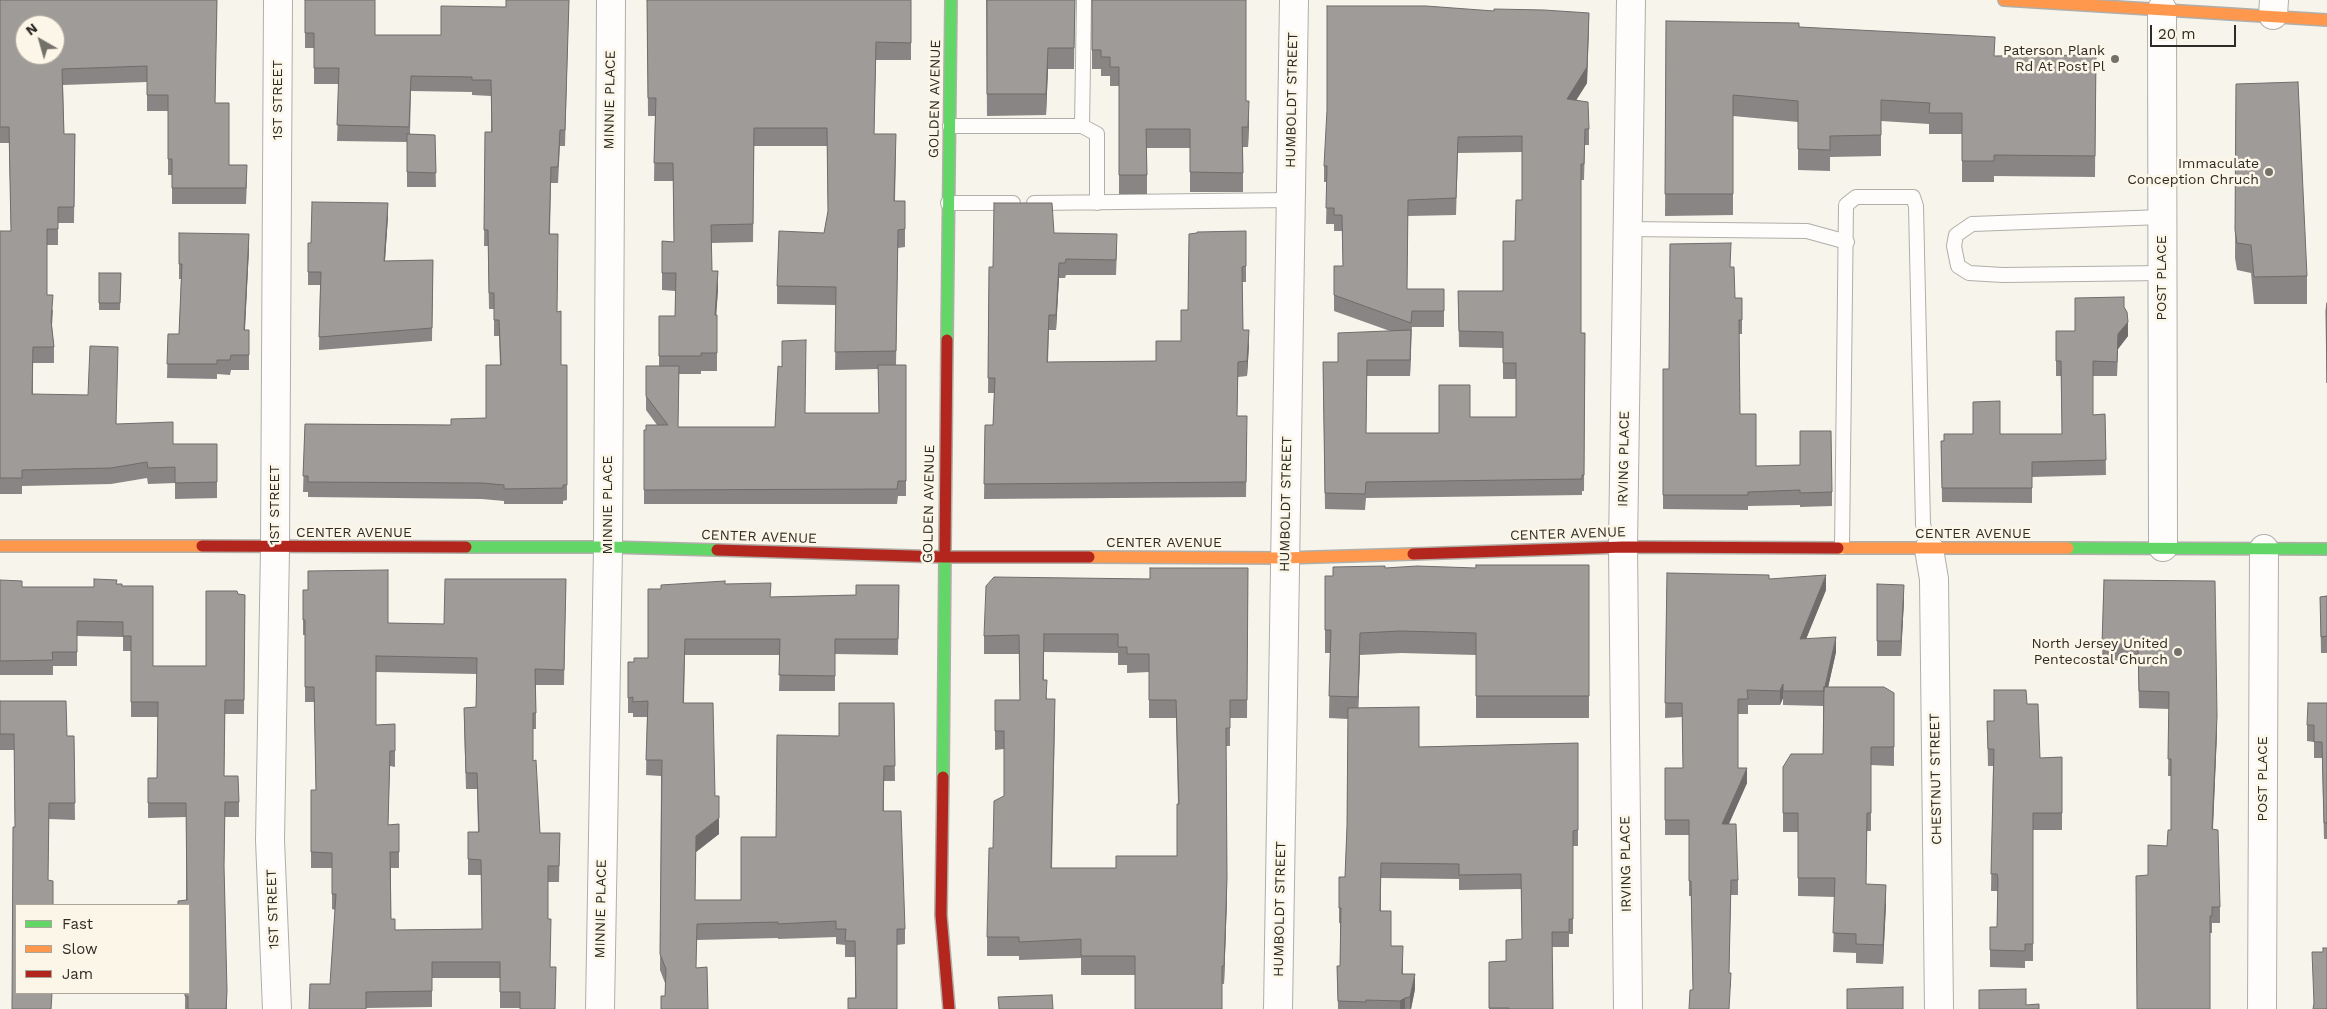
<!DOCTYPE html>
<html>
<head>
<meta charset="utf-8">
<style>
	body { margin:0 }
	#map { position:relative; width:2327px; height:1009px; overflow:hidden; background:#f6f4eb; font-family:"Work Sans",sans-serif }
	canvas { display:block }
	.legend { position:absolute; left:15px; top:904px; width:175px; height:90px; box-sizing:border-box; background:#fbf6e7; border:1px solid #a9a599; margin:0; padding:6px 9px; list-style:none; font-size:15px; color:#2d2b25 }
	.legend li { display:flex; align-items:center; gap:10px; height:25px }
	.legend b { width:25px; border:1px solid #a9a599 }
	.north { position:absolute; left:15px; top:15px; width:50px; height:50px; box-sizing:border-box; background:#fbf6e7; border:1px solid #a9a599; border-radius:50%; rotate:322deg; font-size:14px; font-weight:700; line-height:20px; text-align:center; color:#2d2b25 }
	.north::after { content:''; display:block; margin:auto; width:18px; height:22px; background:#73716a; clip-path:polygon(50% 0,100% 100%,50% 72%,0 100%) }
	.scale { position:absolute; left:2150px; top:25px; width:86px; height:22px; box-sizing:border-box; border:2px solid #2d2b25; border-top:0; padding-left:6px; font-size:15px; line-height:18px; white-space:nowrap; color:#2d2b25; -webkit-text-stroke:4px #fbf6e7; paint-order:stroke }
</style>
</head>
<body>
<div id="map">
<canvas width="2327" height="1009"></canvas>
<ul class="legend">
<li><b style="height:6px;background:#63d668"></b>Fast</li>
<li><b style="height:6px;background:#ff974d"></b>Slow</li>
<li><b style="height:6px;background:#b3261e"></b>Jam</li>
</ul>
<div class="north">N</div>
<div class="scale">20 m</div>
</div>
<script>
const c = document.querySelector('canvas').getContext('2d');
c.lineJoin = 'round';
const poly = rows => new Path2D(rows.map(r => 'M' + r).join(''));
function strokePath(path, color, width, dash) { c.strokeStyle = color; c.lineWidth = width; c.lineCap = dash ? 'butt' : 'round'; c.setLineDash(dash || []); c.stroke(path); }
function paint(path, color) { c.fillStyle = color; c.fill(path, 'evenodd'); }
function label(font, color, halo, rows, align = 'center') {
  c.font = font + ' "Work Sans",sans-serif'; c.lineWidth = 5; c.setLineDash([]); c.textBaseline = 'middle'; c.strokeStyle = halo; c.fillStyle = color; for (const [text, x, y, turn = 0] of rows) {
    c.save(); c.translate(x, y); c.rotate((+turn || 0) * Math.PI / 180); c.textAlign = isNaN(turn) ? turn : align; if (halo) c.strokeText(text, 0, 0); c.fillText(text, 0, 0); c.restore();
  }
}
const lane = poly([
	[950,126,1082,126,1097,134,1097,203],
	[1082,126,1084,0],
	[948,203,1013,203],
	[1034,203,1291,200],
	[2162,217,1972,224,1956,235,1954,246,1958,266,1969,273,2003,275,2162,273],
	[1628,229,1807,231,1847,242],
	[1842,547,1846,205,1856,197,1913,197,1916,206,1923,524,1929,549]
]);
const street = poly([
	[2162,9,2163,547],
	[2273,15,2274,0],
	[1929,549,1934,579,1939,1009],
	[277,1009,270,840,275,548,278,0],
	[600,1009,608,547,611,0],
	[1278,1009,1294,0],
	[1628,1009,1623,547,1631,0],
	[2262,1009,2264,549]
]);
const fast = poly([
	[947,340,951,0],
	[466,547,608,547,717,550],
	[2068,548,2327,549],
	[943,777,945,550]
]);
const slow = poly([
	[2004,0,2327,20],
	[0,546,202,546],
	[1838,548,2068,548],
	[1089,557,1285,558,1413,554]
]);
const jam = poly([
	[202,546,466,547],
	[717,550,944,557,1089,557],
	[945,550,947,340],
	[1413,554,1623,547,1838,548],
	[943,777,941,915,949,1009]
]);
const wall = poly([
	[0,0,217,0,215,103,229,165,247,181,246,204,172,204,172,175,168,175,168,111,147,111,147,82,63,85,64,134,75,134,74,223,58,223,58,245,47,245,47,295,53,311,52,326,54,347,54,363,33,363,33,394,173,444,217,444,217,498,175,499,175,483,148,484,147,478,111,484,22,486,22,494,0,494,0,231,11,231,9,143,0,143],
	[305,0,375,35,441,35,506,7,506,0,569,0,565,146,560,146,558,183,551,183,550,234,557,312,561,365,567,365,567,500,563,501,563,504,504,504,504,501,482,499,308,497,308,492,303,492,305,424,451,425,486,418,500,365,499,336,494,336,494,309,489,309,488,246,484,246,485,132,491,132,491,96,472,95,472,92,411,91,410,134,435,135,436,187,407,187,407,142,337,141,339,84,314,84,314,48,305,48],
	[647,0,911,0,911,60,876,60,874,134,896,152,895,201,905,229,905,247,898,248,896,365,906,365,906,496,898,496,897,504,644,504,644,430,646,430,657,425,646,410,646,366,659,366,659,316,675,316,675,291,662,290,662,241,674,242,673,181,654,181,655,116,648,116],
	[754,146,827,146,828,211,824,233,777,286,777,304,836,305,835,370,878,369,879,413,805,413,775,427,678,427,679,374,701,374,701,371,717,371,717,315,716,315,718,289,712,271,711,243,753,242],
	[986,0,1075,0,1074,69,1048,69,1046,115,987,116],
	[1092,0,1246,101,1249,121,1248,147,1243,147,1243,192,1190,192,1190,148,1147,148,1147,194,1119,194,1119,86,1110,86,1110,76,1101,76,1101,69,1092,69],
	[1666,21,1799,27,1995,56,2096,55,2095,177,1994,176,1994,182,1962,182,1962,134,1929,134,1929,124,1881,121,1881,156,1830,157,1830,171,1798,170,1798,122,1733,116,1733,215,1665,216],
	[1589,29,1587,83,1576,100,1589,129,1589,145,1585,145,1584,180,1581,180,1581,333,1585,333,1584,491,1582,491,1582,495,1366,498,1365,510,1325,509,1323,362,1338,362,1390,331,1334,311,1334,266,1343,266,1342,231,1334,231,1334,224,1326,224,1327,182,1324,182,1324,166],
	[1522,152,1522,200,1515,241,1503,291,1458,291,1459,347,1503,348,1503,379,1516,379,1516,417,1470,417,1439,433,1366,433,1367,376,1410,376,1412,327,1444,327,1444,289,1407,289,1408,216,1456,215,1458,153],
	[2236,84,2307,276,2307,304,2254,304,2251,273,2237,270,2235,258],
	[388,216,385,261,433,260,432,341,319,350,320,285,308,285,308,243,311,243],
	[1246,231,1246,282,1242,282,1243,330,1249,345,1247,376,1238,377,1237,416,1247,432,1246,497,984,499,985,425,993,425,994,393,988,393,989,267,993,267,1054,233,1117,249,1116,275,1066,275,1065,278,1059,278,1056,330,1049,330,1048,362,1156,361,1181,341,1188,310],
	[179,233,249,248,245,330,249,330,249,370,231,370,230,375,217,374,217,379,167,378,168,334,179,334,181,279,179,279],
	[1731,267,1735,298,1742,298,1742,334,1739,334,1740,414,1756,466,1832,492,1832,506,1800,507,1800,505,1748,506,1748,510,1663,509,1663,369,1669,369],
	[99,273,121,273,120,310,99,310],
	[2124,307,2128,336,2118,349,2117,376,2093,376,2093,415,2105,414,2106,475,2032,477,2032,503,1942,502,1941,441,2000,434,2062,434,2061,376,2056,376,2056,331,2075,331],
	[1589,565,1589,718,1476,718,1476,655,1401,653,1360,655,1358,708,1419,747,1578,743,1578,846,1573,846,1573,934,1569,934,1569,947,1552,947,1553,1009,1489,1009,1489,962,1506,961,1522,939,1521,889,1459,890,1459,879,1381,878,1381,911,1391,946,1403,961,1403,974,1415,989,1411,1009,1338,1009,1337,966,1340,966,1340,923,1339,923,1339,877,1345,877,1347,826,1348,719,1329,718,1330,653,1325,653,1325,576,1333,576,1385,568,1476,568],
	[1248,568,1247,718,1230,718,1230,746,1226,746,1227,897,1224,984,1135,975,1081,975,1081,958,1019,960,1019,956,987,956,987,937,993,848,1004,796,1004,749,995,750,995,700,1020,700,1019,654,984,654,984,636,1150,579],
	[1044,652,1118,653,1118,665,1127,665,1127,673,1149,672,1149,718,1176,718,1178,804,1177,856,1116,868,1052,868,1055,717,1047,699,1044,680],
	[1667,573,1769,579,1826,590,1806,639,1836,652,1828,687,1894,693,1894,766,1871,765,1871,831,1867,831,1866,884,1886,904,1883,964,1856,963,1856,953,1833,952,1835,897,1798,896,1798,832,1783,832,1783,767,1823,754,1823,706,1783,705,1783,698,1780,705,1748,705,1748,714,1738,714,1738,768,1747,783,1729,824,1738,880,1738,895,1731,895,1729,973,1731,987,1693,990,1691,896,1689,896,1689,835,1665,835,1665,768,1683,768,1682,717,1665,718],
	[566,579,564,685,536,685,536,729,533,729,533,761,540,833,560,833,559,882,548,882,520,1008,500,1008,500,978,432,978,432,1007,366,1008,330,984,335,910,332,909,332,868,311,868,311,790,316,790,314,702,305,702,305,635,303,635,303,590,388,623,444,624],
	[376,672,477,674,476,707,464,708,464,723,466,789,477,789,478,832,468,832,468,875,481,875,482,929,395,930,391,919,391,868,399,868,399,824,388,825,390,766,395,767,395,724,376,725],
	[0,580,22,587,94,587,117,584,122,586,153,666,206,666,238,594,245,595,244,714,225,714,224,776,239,802,239,817,225,817,224,872,227,1009,185,1009,186,900,186,817,148,818,148,778,157,778,158,717,131,717,131,651,123,651,123,637,77,636,77,666,53,666,53,675,0,675],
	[2104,580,2217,732,2213,829,2220,907,2220,923,2212,923,2212,933,2210,933,2148,875,2167,846,2171,830,2171,776,2168,776,2169,709,2139,708,2138,661,2102,660],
	[725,584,771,597,856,595,899,585,898,655,835,654,835,691,779,691,780,655,685,655,684,703,715,796,719,834,696,852,695,900,741,900,776,837,839,736,894,703,895,781,884,781,884,811,905,929,905,944,897,945,855,998,855,957,845,957,845,945,836,944,836,937,778,939,778,938,697,940,665,996,665,983,660,970,661,776,646,775,647,717,633,717,633,713,628,713,628,662,634,662,648,658,661,589],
	[1877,584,1904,600,1901,656,1877,656],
	[2327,596,2327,653,2321,653,2320,597],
	[1994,690,2027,704,2040,758,2062,757,2062,830,2033,830,2033,961,2025,961,2025,968,1990,967,1990,927,1997,927,1998,894,1997,891,1991,891,1993,766,1988,766,1987,721,1994,721],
	[0,701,67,736,74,736,75,820,49,819,48,880,53,905,15,827,14,750,0,750],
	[2327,703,2327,839,2324,839,2322,758,2314,758,2314,742,2307,741,2307,725]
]);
const shadedWall = poly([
	[1589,13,1587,83,1567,115,1567,99],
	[1048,48,1048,69,1046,115,1046,94],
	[1249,101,1249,121,1248,147,1248,127],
	[388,203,388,216,384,274,384,261],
	[249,234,249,248,244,345,244,330],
	[1059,263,1059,278,1056,330,1056,315],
	[718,271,718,289,715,333,715,315],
	[2128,322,2128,336,2118,349,2117,376,2118,334],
	[1249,330,1249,345,1247,376,1247,361],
	[1411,330,1411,347,1410,376,1410,360],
	[1826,575,1826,590,1800,654,1800,639],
	[1904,585,1904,600,1901,656,1901,641],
	[1360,633,1360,655,1358,719,1358,697],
	[1836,637,1836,652,1824,706,1824,691],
	[1783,684,1783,698,1780,705,1780,691],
	[2217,716,2217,732,2212,846,2212,829],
	[1747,768,1747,783,1722,839,1722,824],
	[719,818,719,834,696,852,696,836],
	[1227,878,1227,897,1224,984,1224,966],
	[1886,885,1886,904,1883,964,1883,945],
	[1415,974,1415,989,1411,1009,1410,1009,1410,997],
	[1405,998,1405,1009,1400,1009,1400,1001]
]);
const building = poly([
	[0,0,217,0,215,103,229,103,229,165,247,165,246,188,172,188,172,159,168,159,168,95,147,95,147,66,62,69,64,134,75,134,74,207,58,207,58,229,47,229,47,295,53,295,51,321,54,347,33,347,32,394,88,395,90,346,118,347,116,424,173,422,173,444,217,444,217,482,175,483,175,467,148,468,147,462,111,468,22,470,22,478,0,478,0,231,11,231,9,127,0,127,0,0],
	[25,25,55,25,55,55,25,55,25,25],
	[305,0,375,0,375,35,441,35,441,6,506,7,506,0,569,0,565,130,560,130,558,167,551,167,549,234,558,234,557,312,561,311,561,365,567,365,567,485,563,485,563,488,504,489,504,485,482,483,308,482,308,476,303,476,305,424,451,425,451,419,486,418,486,365,501,365,499,320,494,320,494,293,489,293,488,230,484,230,485,132,492,132,491,80,472,80,472,77,411,76,409,127,337,125,339,68,314,68,314,33,305,33,305,0],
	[647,0,911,0,911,43,876,42,874,134,896,134,894,201,905,201,905,229,898,230,896,351,835,352,836,287,777,286,779,231,824,233,828,211,827,128,754,128,753,224,711,225,712,271,718,271,715,315,717,315,717,353,701,353,701,356,659,356,659,316,675,316,676,273,662,273,662,241,674,242,673,163,654,163,656,98,648,98,647,0],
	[987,0,1075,0,1074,48,1048,48,1046,94,987,94,987,0],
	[1092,0,1246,0,1246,101,1249,101,1248,127,1242,127,1243,173,1190,172,1190,129,1146,129,1147,175,1119,175,1119,67,1110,67,1110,57,1101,57,1101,50,1092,50,1092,0],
	[1327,6,1426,6,1494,11,1494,9,1544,10,1589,13,1587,67,1567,99,1588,102,1589,129,1585,129,1584,164,1581,164,1581,333,1585,333,1584,475,1582,475,1582,479,1366,482,1365,494,1325,493,1323,362,1338,362,1338,333,1411,330,1410,360,1367,360,1366,433,1439,433,1439,385,1470,385,1470,417,1516,417,1516,363,1503,363,1503,332,1459,331,1458,291,1503,291,1503,241,1515,241,1516,200,1522,200,1522,136,1458,137,1456,198,1408,200,1407,289,1444,289,1444,311,1412,311,1411,323,1334,295,1334,266,1343,266,1342,215,1334,215,1334,208,1326,208,1327,166,1324,166,1327,110,1327,6],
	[1666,21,1799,23,1799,27,1995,37,1994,56,2096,55,2095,156,1994,155,1994,161,1962,161,1962,113,1929,113,1930,103,1881,100,1881,135,1830,136,1830,150,1798,149,1798,101,1733,95,1733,194,1665,194,1666,21],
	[2298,82,2307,276,2254,277,2251,245,2237,243,2235,230,2236,84,2298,82],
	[407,134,435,135,436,173,407,172,407,134],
	[312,202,388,203,384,261,433,260,432,328,319,337,321,272,308,272,308,243,311,243,312,202],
	[994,203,1052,203,1054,233,1117,234,1116,260,1066,259,1065,263,1059,263,1056,315,1049,315,1047,362,1156,361,1156,341,1181,341,1181,310,1188,310,1189,234,1197,233,1197,232,1246,231,1246,266,1242,267,1243,330,1249,330,1247,361,1238,362,1237,416,1247,416,1246,482,984,484,985,425,993,425,995,378,988,378,989,267,993,267,994,203],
	[179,233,249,234,244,330,249,330,249,355,231,355,230,360,217,360,217,364,167,364,168,334,179,334,182,264,179,264,179,233],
	[1731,243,1730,267,1734,267,1735,298,1742,298,1742,320,1739,320,1740,414,1756,414,1756,466,1800,465,1800,431,1831,431,1832,492,1800,493,1800,490,1748,492,1748,495,1663,495,1663,369,1669,369,1670,244,1731,243],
	[99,273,121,273,120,303,99,303,99,273],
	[2124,297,2124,307,2127,312,2128,322,2118,334,2117,362,2093,361,2093,415,2105,414,2106,460,2032,462,2032,488,1942,488,1941,441,1944,441,1944,434,1973,434,1973,402,2000,401,2000,434,2062,434,2061,361,2056,361,2056,331,2075,331,2075,298,2124,297],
	[2327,303,2327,383,2326,311,2327,303],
	[806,340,805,413,879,413,878,365,906,365,906,481,898,481,897,489,644,490,644,430,646,430,646,425,668,425,646,396,646,366,679,366,678,427,775,427,778,366,782,367,782,341,806,340],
	[1476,565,1589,565,1589,696,1476,696,1476,633,1401,631,1360,633,1358,697,1329,696,1331,630,1325,630,1325,576,1333,576,1333,567,1385,566,1385,568,1417,566,1476,568,1476,565],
	[1150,568,1248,568,1247,700,1230,700,1230,728,1226,728,1227,878,1224,966,1222,966,1222,1009,1135,1009,1135,956,1081,956,1081,939,1019,942,1019,937,987,937,989,848,993,848,994,801,1004,796,1004,731,995,731,995,700,1020,700,1019,635,984,636,986,586,994,577,1150,579,1150,568],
	[1044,634,1118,634,1118,647,1127,647,1127,654,1149,654,1149,700,1176,700,1179,804,1177,804,1177,856,1116,856,1116,868,1051,868,1055,699,1046,699,1047,680,1043,680,1044,634],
	[388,570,388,623,444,624,445,579,566,579,564,670,535,669,536,713,533,713,533,761,536,760,540,833,560,833,559,866,548,866,548,919,551,919,550,967,556,967,555,1009,520,1009,520,992,500,992,500,962,432,962,432,991,366,992,366,1009,309,1009,310,984,330,984,336,894,332,894,332,853,311,852,311,790,316,790,314,687,305,687,305,620,303,620,303,590,308,590,308,571,388,570],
	[376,656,477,658,476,707,464,708,466,773,477,773,479,832,468,832,468,859,481,860,482,929,395,930,395,919,391,919,390,852,399,852,399,824,388,825,390,751,395,751,395,724,376,725,376,656],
	[1667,573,1769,575,1769,579,1826,575,1800,639,1836,637,1825,687,1824,687,1824,691,1783,691,1783,684,1780,691,1747,690,1748,699,1738,699,1738,768,1747,768,1722,824,1736,824,1738,880,1731,880,1729,973,1731,973,1729,1009,1689,1009,1690,990,1693,990,1691,881,1689,881,1689,820,1665,820,1665,768,1683,768,1682,703,1665,703,1667,573],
	[94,579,117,580,116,584,122,584,122,586,153,586,153,666,206,666,206,591,237,591,238,594,245,595,244,700,225,700,224,776,238,776,239,802,225,802,224,865,227,991,226,1009,188,1009,188,996,185,996,185,993,189,993,189,905,178,905,178,901,187,900,186,803,148,803,148,778,157,778,158,702,131,702,131,636,123,636,123,622,77,621,77,652,52,652,53,660,0,661,0,580,22,581,22,587,94,587,94,579],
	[2104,580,2215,581,2217,716,2212,829,2218,830,2220,907,2212,907,2212,916,2210,916,2210,1009,2137,1009,2136,876,2148,875,2148,845,2167,846,2168,830,2171,830,2171,759,2168,759,2169,692,2139,691,2138,645,2102,644,2104,580],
	[725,581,725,584,771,583,770,597,856,595,856,585,899,585,898,639,835,639,835,676,779,675,780,639,685,639,683,703,713,703,715,796,719,796,719,818,696,836,695,900,741,900,741,837,776,837,777,735,839,736,839,703,894,703,895,766,884,766,883,811,901,811,905,929,897,929,897,1009,848,1009,848,998,856,998,855,941,845,941,846,929,836,929,836,921,778,924,778,922,697,924,696,968,707,967,708,1009,661,1009,661,996,665,996,666,969,660,954,662,760,646,760,648,701,633,702,633,697,628,698,628,662,634,662,634,658,648,658,648,589,661,589,661,585,725,581],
	[1877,584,1904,585,1901,641,1877,641,1877,584],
	[2327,596,2327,636,2321,637,2320,597,2327,596],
	[1824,687,1884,687,1894,693,1894,747,1871,747,1871,813,1867,813,1866,884,1886,885,1883,945,1856,944,1856,934,1833,933,1835,878,1798,878,1798,813,1783,813,1783,767,1791,754,1823,754,1824,687],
	[1994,690,2026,690,2027,704,2038,704,2040,758,2062,757,2062,813,2033,813,2033,944,2025,944,2025,951,1990,950,1990,927,1997,927,1998,879,1997,874,1991,874,1994,749,1988,749,1987,721,1994,721,1994,690],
	[0,701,66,701,67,736,74,736,75,803,49,803,48,880,53,881,53,905,16,905,16,993,52,993,51,1009,12,1009,13,827,15,827,14,734,0,734,0,701],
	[2308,703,2327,703,2327,823,2324,823,2322,742,2314,742,2314,725,2307,725,2308,703],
	[1419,707,1419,747,1578,743,1578,830,1573,831,1573,919,1569,919,1569,932,1552,932,1553,1009,1509,1009,1509,1008,1489,1008,1489,962,1506,961,1506,940,1522,939,1521,874,1459,875,1459,864,1381,863,1380,911,1391,911,1391,946,1403,946,1402,974,1415,974,1410,997,1405,998,1400,1001,1366,1000,1366,1002,1338,1001,1337,966,1340,966,1341,908,1339,908,1339,877,1345,877,1347,826,1348,708,1419,707],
	[2323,948,2327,948,2327,1009,2313,1009,2314,1003,2312,952,2323,952,2323,948],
	[1903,987,1903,1009,1847,1009,1847,989,1903,987],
	[2026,989,2026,1005,2039,1004,2039,1009,1979,1009,1979,990,2026,989],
	[1052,995,1053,1009,999,1009,998,997,1052,995]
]);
const markers = [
	[2115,59,5,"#73716a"],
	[2269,172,5,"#73716a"],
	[2178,652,5,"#73716a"]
];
const poiNames = [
	["Paterson Plank",2105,51],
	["Rd At Post Pl",2105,67],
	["Immaculate",2259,164],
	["Conception Chruch",2259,180],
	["North Jersey United",2168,644],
	["Pentecostal Church",2168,660]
];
const streetNames = [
	["GOLDEN AVENUE",935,99,-89],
	["1ST STREET",278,100,-90],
	["MINNIE PLACE",610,100,-89],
	["HUMBOLDT STREET",1292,100,-89],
	["POST PLACE",2162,278,-90],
	["IRVING PLACE",1624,459,-89],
	["GOLDEN AVENUE",929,504,-89],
	["HUMBOLDT STREET",1286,504,-89],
	["1ST STREET",275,505,-90],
	["MINNIE PLACE",608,505,-90],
	["CENTER AVENUE",354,533],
	["CENTER AVENUE",1568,534,-2],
	["CENTER AVENUE",1973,534],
	["CENTER AVENUE",759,537,2],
	["CENTER AVENUE",1164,543],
	["CHESTNUT STREET",1936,779,-91],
	["POST PLACE",2263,779,-90],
	["IRVING PLACE",1626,864,-91],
	["1ST STREET",273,909,-92],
	["MINNIE PLACE",601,909,-89],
	["HUMBOLDT STREET",1280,909,-89]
];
strokePath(lane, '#b0aea8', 16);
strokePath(street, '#b0aea8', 30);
strokePath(fast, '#b0aea8', 14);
strokePath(slow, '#b0aea8', 14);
strokePath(jam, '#b0aea8', 14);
strokePath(lane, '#fefdfc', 14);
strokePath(street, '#fefdfc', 28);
strokePath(fast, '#63d668', 11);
strokePath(slow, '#ff974d', 11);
strokePath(jam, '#b3261e', 11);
paint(wall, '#898584');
paint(shadedWall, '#6f6c6b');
paint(building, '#9f9b99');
strokePath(building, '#6f6c6b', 1);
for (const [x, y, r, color] of markers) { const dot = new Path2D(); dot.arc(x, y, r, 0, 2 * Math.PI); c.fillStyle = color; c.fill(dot); strokePath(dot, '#fbf6e7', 2); }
label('14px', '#2d2b25', '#fbf6e7', poiNames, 'right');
label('14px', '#2d2b25', '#fbf6e7', streetNames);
</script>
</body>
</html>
